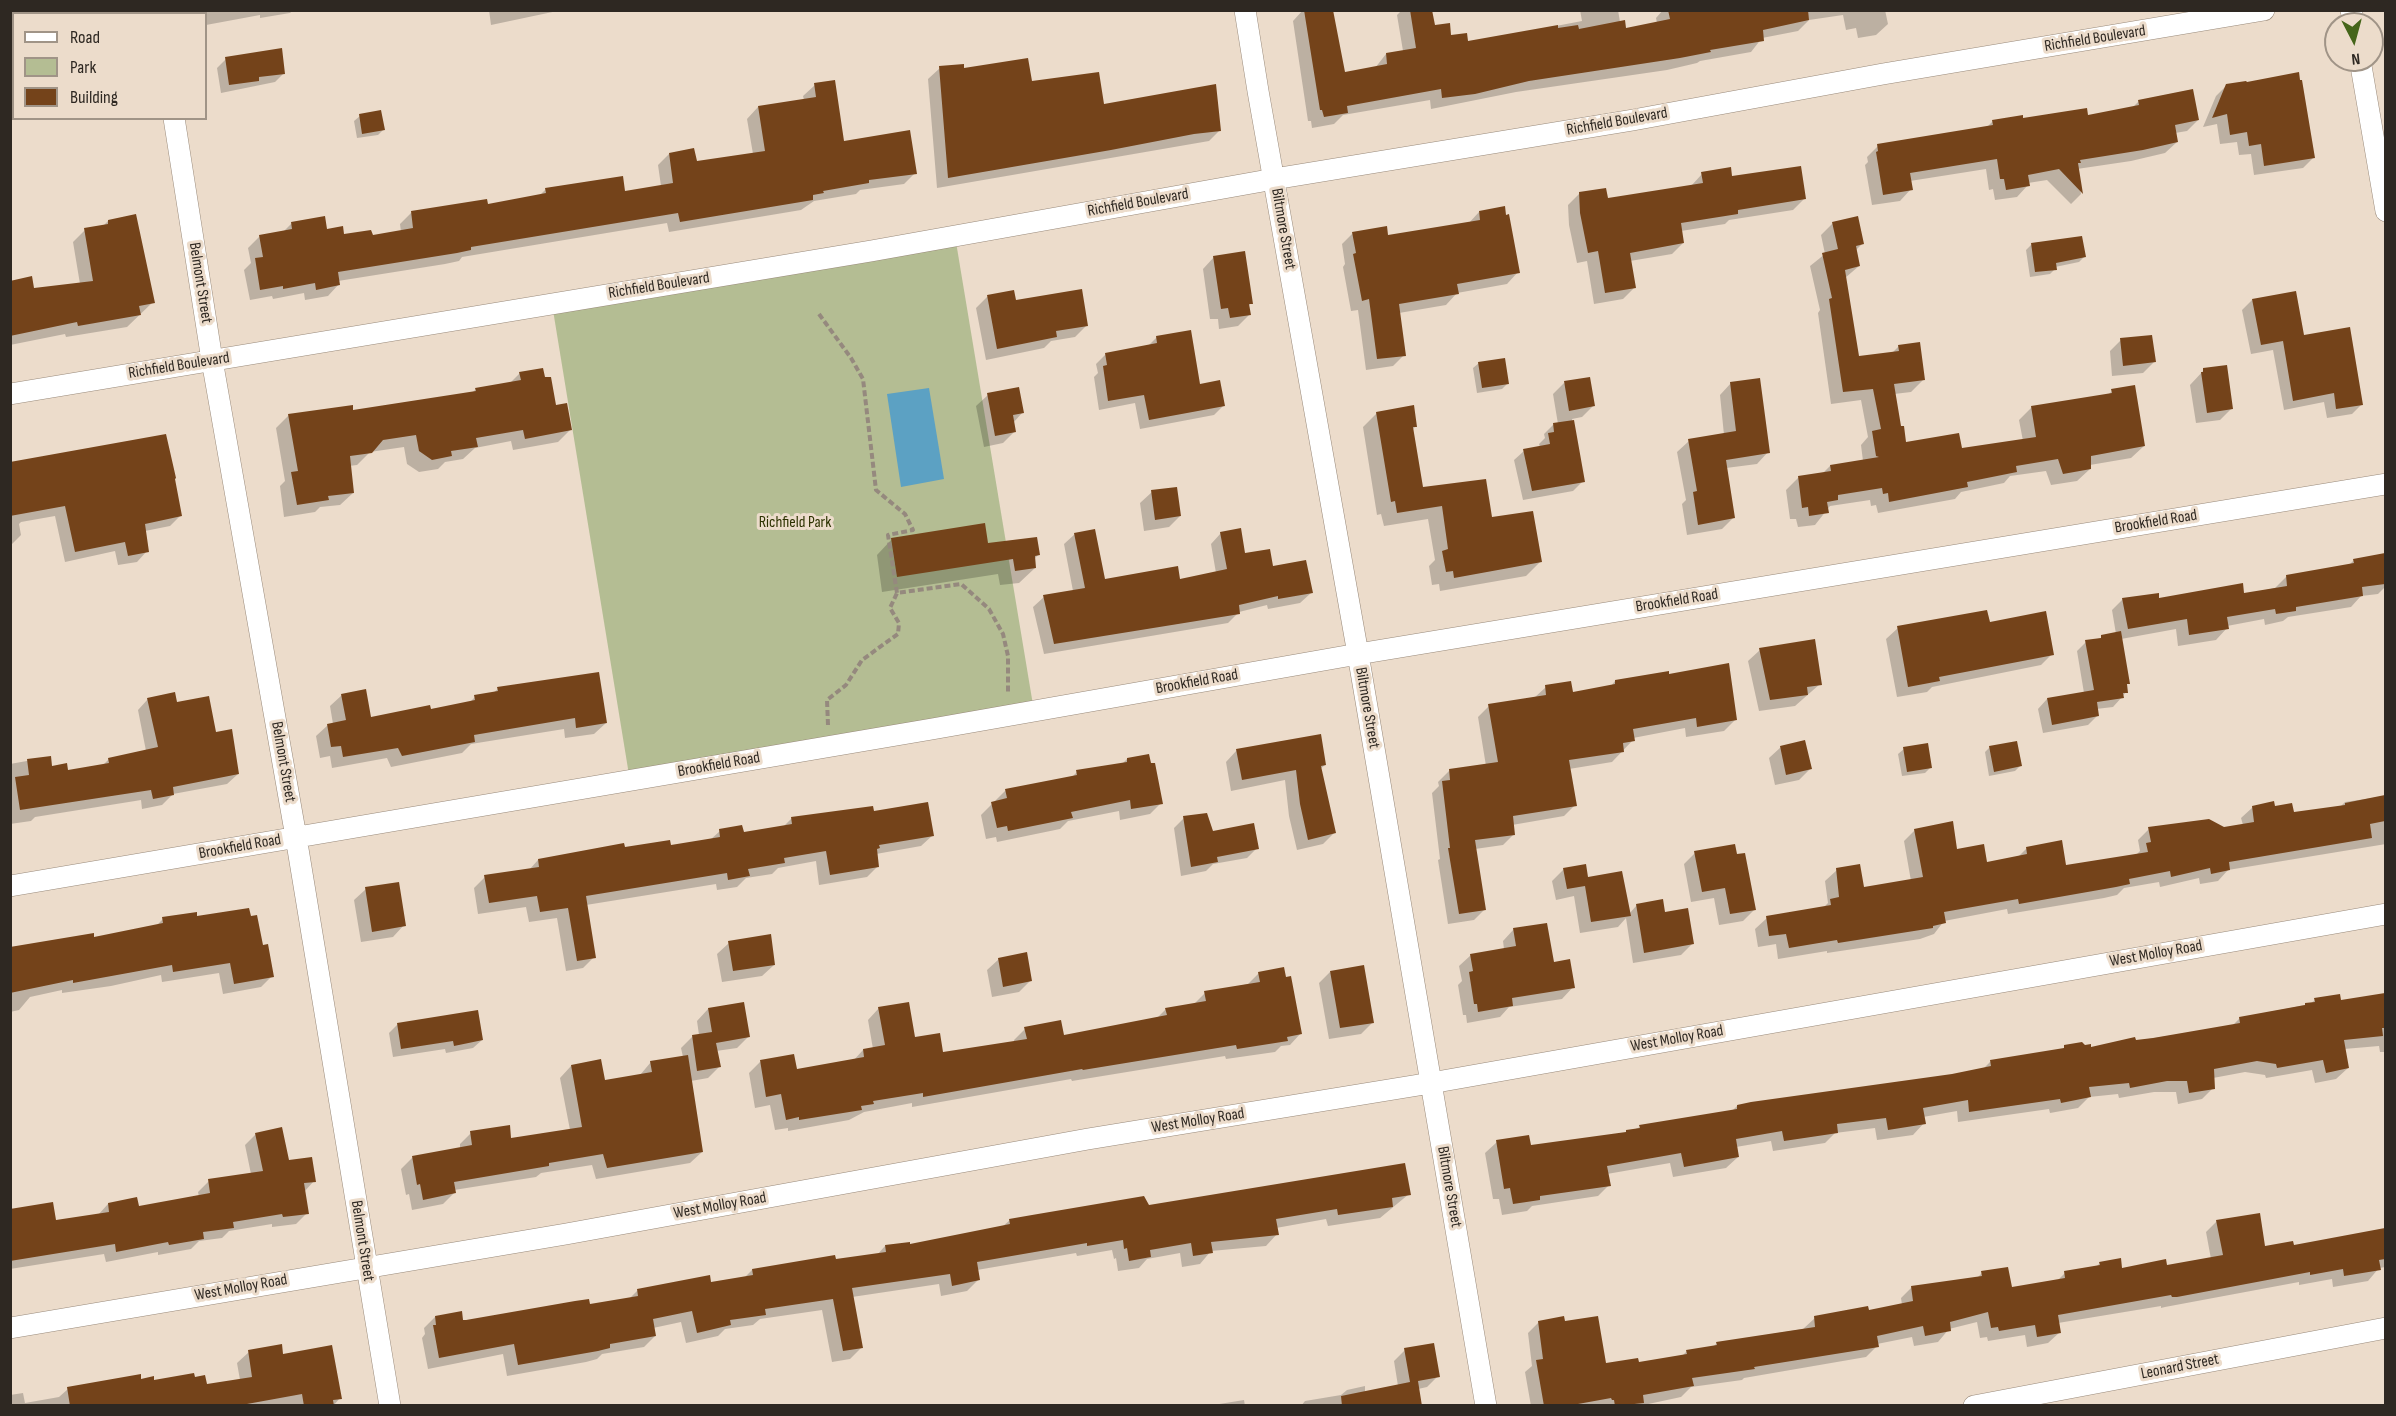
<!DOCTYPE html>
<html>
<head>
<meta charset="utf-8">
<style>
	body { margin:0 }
	#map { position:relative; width:2396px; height:1416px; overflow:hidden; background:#ecdccb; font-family:"Sofia Sans Condensed",sans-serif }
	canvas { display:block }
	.frame { position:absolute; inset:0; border:12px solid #2e2822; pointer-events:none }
	.legend { position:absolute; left:12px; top:12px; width:195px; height:108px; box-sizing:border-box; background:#ecdccb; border:2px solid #a09487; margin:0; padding:8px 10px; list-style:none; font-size:18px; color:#2e2822 }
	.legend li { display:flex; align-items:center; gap:12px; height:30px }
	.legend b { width:30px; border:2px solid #a09487 }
	.north { position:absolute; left:2324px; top:12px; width:60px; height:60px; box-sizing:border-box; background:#ecdccb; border:2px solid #a09487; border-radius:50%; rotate:174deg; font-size:16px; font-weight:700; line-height:24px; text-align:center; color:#2e2822 }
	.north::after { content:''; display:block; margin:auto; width:21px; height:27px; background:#45651a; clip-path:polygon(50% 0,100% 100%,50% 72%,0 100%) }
</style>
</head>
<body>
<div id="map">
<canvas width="2396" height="1416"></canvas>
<div class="frame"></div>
<ul class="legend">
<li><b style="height:8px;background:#fff"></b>Road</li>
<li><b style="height:16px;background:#b4bd93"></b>Park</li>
<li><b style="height:16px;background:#74431a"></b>Building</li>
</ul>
<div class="north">N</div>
</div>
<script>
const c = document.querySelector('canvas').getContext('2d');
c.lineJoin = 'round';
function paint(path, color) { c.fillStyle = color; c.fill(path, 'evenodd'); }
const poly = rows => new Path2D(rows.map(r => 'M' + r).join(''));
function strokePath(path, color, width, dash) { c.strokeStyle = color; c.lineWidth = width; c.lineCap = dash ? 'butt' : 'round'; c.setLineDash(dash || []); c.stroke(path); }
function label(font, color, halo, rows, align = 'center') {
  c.font = font + ' "Sofia Sans Condensed",sans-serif'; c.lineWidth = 6; c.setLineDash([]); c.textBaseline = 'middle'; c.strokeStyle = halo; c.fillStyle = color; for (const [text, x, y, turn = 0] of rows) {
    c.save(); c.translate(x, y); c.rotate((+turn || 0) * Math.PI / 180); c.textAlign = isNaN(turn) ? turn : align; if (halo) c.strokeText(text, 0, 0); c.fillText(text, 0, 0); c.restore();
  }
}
const green = poly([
	[955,236,1034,711,630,781,552,304]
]);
const water = poly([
	[929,388,944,479,901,487,887,394]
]);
const shadow = poly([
	[10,10,108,10,109,14,14,14,14,36,10,37],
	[200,10,293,10,290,13,260,18,260,15,206,25,206,14,201,14],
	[489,10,562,10,491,25],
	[1303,10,1332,10,1343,74,1375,68,1386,54,1403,51,1397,15,1402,10,1431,10,1433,27,1450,37,1467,43,1582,21,1580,10,1618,10,1620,22,1625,29,1657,23,1656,18,1663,10,1885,10,1888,24,1876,35,1858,38,1856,28,1846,30,1843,15,1809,20,1798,31,1762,38,1751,52,1700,61,1697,63,1667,70,1516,92,1431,109,1430,100,1343,115,1334,124,1312,128,1311,121,1308,121,1293,21],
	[226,59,284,73,275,82,221,93,217,68],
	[940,68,1030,83,1103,106,1220,130,1209,141,937,188,928,79],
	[815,85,843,142,915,173,904,184,860,190,856,194,814,201,801,210,669,232,667,223,462,257,459,261,445,264,338,281,339,284,328,296,305,300,304,293,273,299,272,296,250,300,244,270,251,263,248,248,260,236,283,232,291,224,343,236,371,237,401,232,400,224,411,213,487,205,540,195,546,189,624,192,661,186,658,165,669,154,695,163,753,154,747,119,758,107,804,100,803,96],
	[2227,85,2314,157,2303,168,2254,175,2251,154,2239,155,2237,142,2220,144,2217,124,2203,127,2216,96],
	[2139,101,2198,120,2187,131,2175,133,2177,142,2165,153,2131,161,2077,169,2081,194,2071,204,2047,180,2028,183,2028,185,2017,197,1995,200,1993,189,1989,190,1986,169,1910,181,1911,189,1900,201,1872,205,1865,165,1868,162,1867,157,1878,146,1986,128,1993,121,2087,117,2132,108],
	[360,116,383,130,378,135,357,138,354,121],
	[1702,174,1731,178,1804,199,1793,210,1729,220,1725,224,1681,231,1683,243,1672,254,1630,261,1634,288,1623,299,1594,304,1587,261,1577,263,1569,225,1568,205,1579,194,1607,199,1691,186],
	[1479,212,1518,272,1507,284,1457,293,1446,305,1399,313,1404,355,1393,366,1366,370,1358,310,1351,311,1343,267,1345,264,1342,244,1353,233,1387,237,1468,224],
	[108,221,153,302,127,327,66,337,65,334,10,345,10,282,33,290,80,284,73,242,85,230,103,226],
	[1833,223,1863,243,1855,251,1859,266,1845,278,1858,357,1892,353,1899,346,1923,380,1911,392,1894,394,1900,427,1905,444,1961,450,2023,441,2019,420,2032,407,2107,396,2112,391,2144,446,2131,458,2090,465,2090,469,2077,481,2051,485,2046,471,2010,476,2004,483,1961,492,1955,499,1878,513,1876,505,1871,506,1870,500,1830,506,1815,525,1798,527,1796,519,1790,519,1786,490,1798,478,1822,474,1830,466,1863,461,1861,445,1868,437,1861,400,1831,404,1818,313,1820,310,1810,266,1825,254,1821,235],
	[2031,245,2084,257,2079,262,2055,267,2055,269,2050,274,2030,277,2026,250],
	[1214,257,1251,303,1248,307,1249,315,1238,326,1219,329,1218,319,1210,319,1203,269],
	[1012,291,1014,301,1086,326,1075,337,1051,341,1044,348,986,360,976,308,987,297],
	[2252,300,2302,337,2362,404,2352,414,2327,418,2324,402,2284,410,2273,350,2251,354,2242,310],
	[1157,337,1199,386,1223,406,1214,415,1140,429,1135,403,1099,410,1094,377,1098,373,1096,364,1106,354,1147,347],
	[2121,340,2154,362,2143,373,2112,376,2110,351],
	[1479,363,1507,384,1502,389,1477,393,1473,368],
	[2204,370,2232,408,2220,420,2196,423,2190,385],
	[520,373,555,407,570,430,558,442,513,450,511,441,475,448,463,459,445,462,438,469,419,472,407,464,404,447,370,452,357,465,349,466,353,493,340,505,320,507,315,512,284,517,280,486,285,481,276,428,289,415,352,411,472,393,476,389,510,383],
	[1564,383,1593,406,1582,417,1572,419,1583,481,1573,491,1523,500,1514,460,1524,451,1540,447,1539,444,1545,438,1544,434,1553,425,1558,424,1553,394],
	[1731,383,1768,452,1757,464,1726,468,1733,518,1722,529,1687,535,1682,504,1686,500,1677,452,1689,441,1724,435,1720,395],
	[988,395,1022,413,1013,423,1014,432,1003,443,984,447,976,406],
	[1377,413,1416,426,1412,430,1422,489,1491,519,1540,562,1526,576,1440,591,1439,584,1432,585,1429,566,1435,560,1428,519,1384,526,1381,514,1377,515,1363,427],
	[10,462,180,516,170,526,145,531,147,551,137,562,118,565,115,551,65,562,55,516,21,522,19,524,21,535,10,546],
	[1152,492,1180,516,1169,527,1144,531,1140,503],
	[1221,533,1244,555,1271,567,1311,593,1300,603,1268,609,1267,605,1239,612,1228,623,1044,654,1033,607,1044,597,1073,591,1064,544,1075,534,1104,580,1179,581,1216,573,1211,544],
	[892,539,987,545,1038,555,1034,559,1035,568,1019,583,1000,585,998,574,882,592,877,555],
	[2385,555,2386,586,2378,594,2361,596,2351,607,2288,617,2283,621,2265,625,2264,619,2227,626,2227,628,2216,640,2178,646,2176,629,2121,639,2128,683,2125,686,2126,692,2122,697,2113,707,2096,709,2097,716,2088,725,2043,733,2038,709,2047,699,2084,693,2077,651,2086,642,2116,634,2112,610,2123,599,2158,600,2243,595,2275,588,2286,577,2348,566,2354,560],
	[1988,623,2052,654,2041,665,1932,687,1927,692,1897,697,1886,639,1898,628],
	[1760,650,1820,684,1795,706,1759,711,1748,661],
	[1615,681,1735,720,1724,731,1686,737,1685,728,1633,738,1633,740,1612,762,1569,769,1575,805,1564,816,1512,825,1514,834,1503,845,1475,849,1485,909,1474,920,1448,924,1438,860,1440,859,1432,793,1439,786,1438,782,1449,771,1486,766,1478,717,1489,706,1534,698,1546,687,1572,693,1611,686],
	[498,689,606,723,594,734,565,738,564,729,471,744,462,753,391,767,387,758,332,768,330,756,320,758,316,736,328,725,333,724,330,706,342,695,370,719,469,703,475,697,493,693],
	[148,699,176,703,215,734,238,774,227,784,173,794,162,805,142,809,141,800,135,801,35,817,31,821,10,824,10,764,49,757,51,767,67,772,103,765,109,759,146,751,138,710],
	[1781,747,1810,769,1799,780,1775,785,1769,758],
	[1990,747,2020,766,2015,771,1989,776,1985,752],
	[1904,749,1930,768,1925,773,1902,776,1898,754],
	[1237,750,1325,765,1320,769,1334,833,1323,844,1297,850,1289,816,1285,780,1231,791,1226,762],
	[1127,759,1161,803,1150,814,1120,820,1119,811,1068,821,1060,829,997,842,996,837,986,839,981,815,1006,790,1072,777,1077,772,1122,764],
	[2386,796,2386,844,2228,870,2218,881,2200,884,2199,878,2160,887,2159,882,2124,888,2117,895,2104,898,2008,914,2007,909,1944,921,1934,934,1920,939,1827,953,1827,951,1778,959,1776,944,1758,947,1755,929,1767,918,1823,908,1828,903,1825,881,1837,870,1863,889,1911,881,1904,841,1915,830,1986,863,2018,857,2026,849,2065,867,2136,855,2140,851,2138,840,2149,829,2224,829,2243,825,2241,818,2253,807,2274,808,2292,814,2340,807,2345,802],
	[873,813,933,835,921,846,876,854,878,866,867,877,819,885,816,861,778,868,772,874,746,878,737,887,717,890,716,884,586,905,594,957,583,968,566,971,557,918,529,922,526,907,478,914,474,888,485,877,529,870,538,860,623,848,670,847,710,840,720,831,742,834,783,827,791,819],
	[1184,818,1212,832,1257,848,1247,858,1213,864,1206,871,1181,876,1174,828],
	[1695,853,1754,910,1743,921,1719,925,1714,898,1691,902,1684,864],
	[1564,869,1587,878,1629,914,1637,905,1663,913,1692,944,1681,955,1633,963,1626,918,1618,927,1580,933,1574,896,1556,900,1552,881],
	[366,889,404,925,393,937,361,942,354,900],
	[196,918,261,947,272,976,261,987,223,994,219,973,162,982,161,975,111,986,62,993,62,990,30,997,19,1010,10,1012,10,949,93,939,156,926,163,919],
	[1514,929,1553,964,1573,987,1562,999,1509,1007,1500,1017,1467,1023,1466,1015,1463,1015,1458,985,1462,981,1459,966,1471,955,1504,949,1503,941],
	[729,943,774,965,762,976,722,982,717,954],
	[999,959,1030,981,1019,992,992,997,987,970],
	[1330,972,1372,1023,1361,1034,1329,1039,1319,983],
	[1259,973,1301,1033,1290,1045,1281,1046,1275,1052,1226,1059,1225,1056,1072,1081,1071,1079,912,1107,912,1103,864,1112,849,1120,788,1131,788,1128,775,1130,770,1105,755,1108,749,1073,760,1062,796,1071,853,1061,863,1050,873,1049,868,1020,879,1008,914,1039,942,1054,1014,1043,1014,1040,1025,1029,1063,1037,1156,1019,1166,1009,1193,1005,1205,993,1248,984],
	[2315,1000,2340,1002,2386,1000,2386,1052,2380,1052,2379,1046,2344,1049,2348,1068,2336,1079,2315,1083,2312,1070,2266,1078,2265,1075,2245,1072,2213,1078,2213,1088,2202,1099,2178,1104,2176,1092,2154,1092,2119,1098,2118,1094,2089,1097,2078,1108,2050,1113,2049,1109,1958,1122,1957,1111,1923,1117,1924,1123,1913,1135,1877,1140,1875,1128,1835,1133,1825,1143,1773,1151,1771,1141,1736,1147,1738,1157,1726,1168,1673,1177,1670,1163,1607,1174,1609,1185,1598,1196,1532,1206,1527,1211,1502,1215,1499,1199,1493,1199,1485,1153,1497,1142,1530,1147,1624,1134,1640,1127,1731,1112,1737,1106,1952,1075,1983,1069,1990,1062,2062,1050,2065,1047,2090,1048,2232,1026,2240,1018,2310,1004],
	[708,1009,749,1036,737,1048,716,1051,719,1067,708,1078,691,1081,702,1152,690,1163,596,1179,592,1165,541,1173,536,1177,454,1190,454,1193,443,1204,412,1210,409,1194,406,1195,401,1169,412,1158,460,1149,460,1144,471,1133,510,1139,570,1130,560,1078,571,1066,604,1082,640,1075,651,1062,683,1057,681,1048,693,1036,699,1035,697,1021],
	[397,1025,482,1040,473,1048,446,1053,445,1049,393,1057,389,1033],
	[256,1134,314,1181,304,1192,307,1213,296,1224,272,1227,272,1224,229,1231,222,1238,199,1241,191,1249,158,1255,158,1252,106,1262,104,1254,10,1269,10,1208,55,1222,98,1215,108,1204,138,1207,199,1197,198,1192,209,1181,251,1174,245,1145],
	[1409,1194,1380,1218,1328,1226,1326,1219,1276,1228,1277,1234,1266,1246,1211,1251,1200,1264,1182,1267,1180,1253,1147,1259,1139,1268,1118,1271,1116,1258,1114,1259,1112,1250,1077,1256,1076,1253,977,1270,978,1280,967,1291,941,1296,939,1284,852,1297,861,1348,850,1359,832,1362,822,1310,760,1319,753,1325,725,1329,718,1336,686,1343,681,1322,653,1328,655,1336,644,1347,602,1354,597,1359,586,1362,507,1376,503,1354,428,1369,422,1338,425,1334,424,1328,435,1317,462,1321,589,1306,629,1299,637,1291,710,1283,745,1277,752,1270,877,1255,885,1246,909,1246,1002,1227,1010,1220,1148,1206],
	[2217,1221,2264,1248,2293,1247,2386,1230,2386,1267,2379,1268,2368,1281,2333,1287,2332,1279,2299,1285,2299,1282,2165,1307,2161,1308,2161,1306,2058,1323,2060,1332,2048,1343,2027,1347,2025,1335,1988,1341,1987,1337,1980,1338,1977,1322,1949,1329,1938,1342,1914,1346,1912,1337,1877,1344,1877,1346,1866,1357,1744,1378,1742,1380,1691,1387,1681,1397,1639,1406,1531,1406,1525,1372,1532,1366,1528,1333,1539,1322,1563,1323,1604,1365,1638,1364,1682,1356,1687,1351,1713,1347,1717,1343,1803,1329,1815,1318,1868,1312,1902,1305,1901,1298,1912,1287,1977,1278,1982,1273,2010,1289,2057,1281,2065,1273,2095,1268,2100,1263,2121,1269,2166,1267,2211,1259,2206,1232],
	[1405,1350,1438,1376,1427,1387,1418,1389,1421,1406,1301,1406,1305,1401,1341,1395,1347,1390,1365,1386,1365,1392,1398,1386,1394,1361],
	[249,1352,282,1355,340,1398,333,1406,10,1406,10,1395,23,1393,25,1403,59,1397,68,1389,140,1380,206,1386,240,1380,237,1363],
	[1244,1400,1245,1406,1207,1406]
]);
const building = poly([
	[1304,10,1333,10,1345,72,1387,64,1386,53,1416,48,1410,10,1432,10,1435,25,1450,23,1451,35,1467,33,1468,41,1558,25,1558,28,1578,25,1579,29,1625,20,1626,28,1670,19,1668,10,1808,10,1809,20,1763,30,1764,41,1710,50,1711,52,1680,58,1529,81,1475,94,1442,98,1441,89,1347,106,1348,113,1324,117,1322,110,1320,110],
	[282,48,285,74,259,77,259,81,229,85,225,57],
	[1028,58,1032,81,1099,72,1104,104,1216,84,1221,131,1194,134,1111,150,948,178,939,66,964,64,964,68],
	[2299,72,2300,80,2302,80,2315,158,2264,166,2261,144,2249,146,2247,132,2230,135,2227,114,2212,118,2226,84,2246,81,2247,82],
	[835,80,844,141,910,130,917,174,869,180,869,183,823,191,824,193,813,195,813,200,680,222,678,213,471,247,471,250,457,253,338,272,340,285,316,290,315,283,283,289,283,286,260,290,255,258,263,257,259,235,292,229,291,222,325,216,327,229,343,226,344,234,371,230,373,235,413,228,411,211,487,199,488,204,546,193,545,188,623,176,625,191,673,183,669,153,694,148,697,161,765,151,758,106,816,97,814,83],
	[2193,89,2199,120,2175,125,2178,142,2143,150,2080,160,2081,163,2078,163,2083,194,2059,169,2028,175,2030,186,2006,190,2004,179,2000,179,1997,159,1910,173,1913,190,1883,195,1876,152,1878,151,1877,144,1993,125,1992,120,2023,115,2023,118,2087,108,2088,115,2139,105,2138,100],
	[381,110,385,130,362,134,359,114],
	[1801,166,1806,199,1738,210,1738,214,1681,223,1684,243,1630,253,1636,288,1605,293,1598,251,1588,253,1580,213,1579,192,1606,188,1608,198,1703,183,1701,172,1731,167,1732,176],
	[1505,206,1506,215,1509,214,1520,273,1457,284,1459,294,1399,304,1406,356,1377,359,1369,299,1362,301,1353,254,1356,253,1352,232,1387,226,1388,235,1480,220,1479,211],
	[136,214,155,303,139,306,141,315,78,326,77,322,10,336,10,281,32,276,34,288,93,281,84,228,108,224,108,220],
	[1858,216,1864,244,1856,246,1860,266,1845,270,1859,356,1899,351,1898,345,1920,342,1925,380,1894,384,1901,426,1904,426,1906,442,1959,433,1962,448,2036,437,2031,406,2112,393,2111,389,2135,385,2145,446,2091,456,2091,469,2063,474,2058,459,2016,466,2017,472,1967,482,1968,487,1889,502,1888,493,1883,494,1882,488,1838,495,1838,500,1827,502,1829,513,1809,516,1808,507,1802,508,1798,476,1831,471,1830,465,1879,457,1876,456,1872,431,1881,429,1873,389,1843,392,1829,299,1832,298,1822,253,1838,249,1832,222],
	[2082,236,2086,257,2056,263,2057,270,2035,272,2031,243],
	[1245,251,1253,304,1249,304,1251,315,1230,318,1228,308,1221,309,1213,256],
	[1082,289,1088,326,1056,331,1057,337,997,349,987,295,1014,290,1016,300],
	[2296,291,2304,335,2350,327,2363,405,2336,409,2334,393,2293,401,2283,341,2261,345,2252,299],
	[1191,330,1200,384,1220,380,1225,406,1149,420,1144,395,1108,401,1103,366,1107,365,1105,353,1157,343,1156,336],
	[2152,335,2156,362,2123,366,2120,338],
	[1505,358,1509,384,1482,388,1478,362],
	[2227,365,2233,409,2207,413,2201,372,2203,372,2203,368],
	[543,368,545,377,551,377,556,405,567,403,572,430,525,439,523,430,476,438,478,447,451,451,452,456,432,460,419,451,416,435,383,440,372,453,350,456,354,493,328,496,329,500,297,505,291,472,298,471,288,414,353,405,353,410,476,391,475,388,521,380,519,372],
	[1590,377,1595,406,1569,411,1564,381],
	[1760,378,1770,453,1726,460,1735,518,1698,525,1693,492,1697,491,1688,439,1736,431,1730,382],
	[1019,387,1024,413,1013,415,1016,432,995,436,987,393],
	[1414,405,1417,427,1413,427,1423,487,1486,479,1492,517,1533,511,1542,562,1454,578,1453,571,1446,572,1442,551,1448,549,1442,506,1397,513,1395,501,1391,502,1376,412],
	[1574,420,1585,482,1532,491,1523,449,1550,444,1548,433,1554,432,1553,423],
	[166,434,176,478,175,479,182,516,145,524,149,552,128,556,125,542,75,552,65,506,10,516,10,462],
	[1177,487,1181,516,1155,520,1151,490],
	[985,523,988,543,1037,537,1040,555,1035,556,1036,568,1015,571,1013,559,897,577,891,538],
	[1241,528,1245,553,1270,549,1273,566,1306,560,1313,593,1278,599,1278,596,1239,605,1240,614,1054,644,1043,595,1085,588,1074,533,1095,529,1105,579,1178,566,1180,579,1227,569,1220,532],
	[2385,553,2385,584,2362,587,2363,596,2296,607,2296,611,2276,614,2275,609,2227,617,2229,629,2189,635,2187,619,2128,629,2122,598,2159,593,2159,598,2243,583,2244,593,2287,586,2286,575,2354,563,2353,559],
	[1987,610,1990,622,2046,611,2054,655,1939,677,1940,681,1908,687,1897,626],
	[2121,631,2130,684,2127,684,2128,693,2123,693,2124,698,2097,702,2099,716,2052,725,2047,698,2094,690,2085,640,2101,638,2101,635],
	[1815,639,1822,685,1807,687,1808,695,1770,700,1759,648],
	[1729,663,1737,720,1697,727,1696,718,1633,729,1635,741,1623,743,1624,752,1569,760,1577,806,1513,816,1515,835,1475,840,1486,910,1459,914,1448,848,1450,848,1442,781,1450,780,1449,769,1498,762,1488,704,1546,695,1545,685,1571,681,1573,692,1615,684,1615,680,1669,671,1669,674],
	[599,672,607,723,576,728,575,718,474,735,475,742,402,756,398,748,343,757,341,746,331,747,327,724,346,720,341,694,366,689,371,717,430,705,431,709,475,700,474,695,498,691,497,687],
	[175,692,177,702,209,696,216,732,232,729,239,774,173,787,174,795,153,799,151,790,20,810,15,777,29,775,27,759,51,756,52,766,67,763,68,770,109,763,108,758,158,747,147,698],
	[1321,734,1326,765,1321,766,1336,833,1308,840,1300,804,1296,770,1242,780,1236,749],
	[1805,740,1812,769,1786,775,1780,746],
	[2017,741,2022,766,1994,772,1989,746],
	[1928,743,1932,768,1907,772,1903,747],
	[1149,754,1151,763,1155,763,1163,804,1131,809,1130,800,1071,812,1073,818,1008,831,1007,826,997,828,991,802,1007,798,1005,789,1077,775,1076,770,1127,762,1127,758],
	[2385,795,2385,821,2370,824,2372,838,2229,862,2230,870,2211,874,2210,868,2171,877,2170,871,2129,879,2130,884,2116,887,2019,904,2018,899,1944,912,1946,923,1933,926,1933,928,1838,943,1837,940,1789,948,1786,934,1769,936,1766,916,1831,905,1830,899,1839,897,1836,868,1860,864,1864,887,1923,877,1914,829,1953,821,1957,849,1984,844,1987,862,2027,854,2026,847,2062,840,2066,865,2148,852,2146,843,2151,842,2148,827,2209,819,2224,827,2254,822,2252,806,2274,801,2275,806,2292,803,2294,812,2345,805,2345,803],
	[928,802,934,836,879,845,880,848,877,849,879,867,830,875,826,851,784,858,785,863,748,869,750,876,728,880,727,873,586,896,596,958,577,961,568,908,540,912,537,896,489,903,484,875,539,867,538,859,624,843,625,847,670,840,671,845,720,837,719,829,742,825,744,832,792,824,791,817,873,806,874,811],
	[1207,813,1213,831,1254,823,1259,849,1217,857,1218,862,1191,867,1183,816],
	[1735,844,1737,854,1745,853,1756,910,1730,914,1725,888,1702,892,1694,851],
	[1586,864,1588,877,1622,871,1631,916,1591,922,1585,886,1567,889,1563,868],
	[399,882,406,926,372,932,365,887],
	[1663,899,1665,912,1688,908,1694,944,1644,953,1636,904],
	[249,908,251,916,257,915,263,945,268,944,274,977,234,984,230,963,173,972,172,965,73,983,73,980,10,993,10,947,94,933,94,937,163,923,162,917,197,912,197,916],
	[1547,923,1554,962,1570,959,1575,988,1512,998,1513,1006,1478,1012,1477,1004,1474,1004,1469,972,1473,971,1470,954,1516,946,1513,928],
	[771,934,775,965,733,971,728,941],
	[1027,952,1032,981,1003,987,998,958],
	[1364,965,1374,1023,1340,1028,1330,971],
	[1284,967,1286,977,1291,976,1302,1034,1287,1037,1288,1041,1237,1049,1236,1045,1083,1070,1082,1069,923,1097,923,1093,873,1101,874,1104,861,1106,862,1110,799,1120,799,1117,786,1120,781,1094,766,1097,760,1060,794,1054,797,1069,864,1057,863,1049,885,1045,878,1007,909,1002,915,1037,940,1033,943,1052,1027,1039,1024,1027,1061,1020,1064,1035,1167,1015,1165,1008,1206,1001,1204,991,1260,982,1258,972],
	[2385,993,2385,1028,2382,1028,2383,1036,2344,1040,2349,1068,2326,1073,2323,1060,2277,1068,2276,1064,2257,1061,2214,1069,2215,1089,2189,1093,2187,1081,2167,1081,2130,1088,2129,1083,2089,1087,2091,1097,2061,1103,2060,1099,1969,1112,1968,1100,1923,1108,1926,1124,1888,1130,1886,1118,1837,1124,1838,1133,1784,1141,1782,1131,1736,1139,1739,1157,1684,1167,1681,1153,1607,1166,1611,1186,1540,1196,1540,1200,1513,1204,1510,1188,1504,1189,1496,1140,1529,1135,1531,1145,1626,1132,1626,1130,1640,1128,1639,1125,1737,1109,1737,1105,1751,1102,1952,1074,1991,1066,1990,1060,2064,1048,2064,1045,2082,1042,2085,1045,2091,1044,2091,1047,2135,1037,2136,1040,2153,1038,2240,1023,2239,1017,2305,1005,2305,1003,2315,1002,2314,998,2340,994,2341,1000],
	[744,1002,750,1037,716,1043,721,1067,697,1071,692,1035,712,1032,708,1008],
	[478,1010,483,1040,454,1046,453,1041,401,1049,397,1023],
	[688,1055,703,1152,607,1168,603,1154,549,1163,549,1166,454,1182,456,1193,423,1200,420,1184,417,1185,412,1156,472,1145,470,1131,510,1125,511,1138,582,1127,571,1065,601,1059,605,1080,652,1072,650,1061],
	[282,1127,289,1160,312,1157,316,1182,304,1183,309,1214,283,1217,282,1214,233,1222,234,1228,203,1232,204,1239,169,1245,168,1242,116,1252,115,1244,10,1261,10,1209,53,1202,56,1220,109,1212,108,1203,137,1197,139,1206,210,1193,208,1179,263,1171,255,1133],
	[1405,1163,1411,1195,1392,1198,1393,1207,1338,1215,1337,1209,1276,1219,1279,1235,1211,1242,1213,1253,1193,1256,1191,1243,1150,1250,1151,1257,1129,1261,1127,1248,1124,1249,1123,1240,1087,1246,1087,1243,977,1262,980,1280,952,1286,950,1274,852,1288,863,1348,843,1351,833,1299,765,1309,766,1315,730,1320,731,1325,697,1333,692,1311,653,1319,656,1336,610,1344,610,1348,598,1351,518,1365,514,1344,439,1358,433,1325,436,1325,435,1316,462,1311,463,1320,466,1320,575,1301,589,1299,590,1304,638,1296,637,1289,710,1275,711,1282,753,1275,752,1269,835,1255,836,1259,886,1252,885,1245,910,1242,910,1244,1010,1224,1009,1219,1032,1215,1144,1196,1149,1205],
	[2260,1213,2265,1246,2293,1241,2294,1245,2385,1228,2385,1259,2379,1260,2381,1270,2344,1276,2343,1269,2310,1275,2310,1272,2177,1297,2172,1297,2171,1295,2058,1315,2061,1333,2037,1337,2035,1325,1999,1331,1998,1327,1991,1328,1988,1312,1950,1322,1951,1331,1925,1336,1923,1326,1877,1336,1879,1347,1754,1367,1755,1369,1692,1378,1694,1386,1643,1395,1644,1403,1615,1406,1614,1400,1612,1400,1611,1398,1567,1406,1544,1406,1536,1360,1543,1359,1538,1321,1564,1316,1565,1321,1598,1316,1606,1363,1638,1358,1639,1362,1687,1354,1686,1350,1717,1345,1716,1342,1815,1327,1814,1316,1868,1306,1869,1310,1913,1301,1911,1286,1982,1276,1981,1271,2008,1267,2012,1287,2065,1278,2064,1271,2100,1265,2099,1262,2121,1258,2122,1268,2166,1259,2167,1265,2223,1255,2216,1220],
	[1434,1343,1440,1377,1418,1381,1422,1406,1342,1406,1341,1396,1410,1382,1404,1348],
	[282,1344,283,1354,332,1345,342,1399,333,1400,334,1406,304,1406,302,1394,236,1406,70,1406,67,1387,141,1374,141,1379,154,1376,154,1380,194,1373,195,1377,205,1375,207,1384,252,1377,248,1350]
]);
const path = poly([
	[819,314,851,358,863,379,876,490,905,514,913,530,888,535,897,593,961,584,969,591,989,609,1003,634,1008,656,1008,694],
	[828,725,827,700,846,685,862,660,898,634,899,623,890,608,897,593]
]);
const minor = poly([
	[157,10,157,14],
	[1245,10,1258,91,1358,654,1486,1406],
	[2351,10,2354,24],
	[2360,60,2386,211],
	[174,118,212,360,296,837,390,1406],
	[10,394,871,251,1274,179,1633,120,1883,74,2264,10],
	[10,886,932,729,1358,654,2386,484],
	[10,1328,566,1234,1088,1139,1431,1083,2386,914],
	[1974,1406,2386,1328]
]);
const streetNames = [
	["Richfield Boulevard",2095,39,-9],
	["Richfield Boulevard",1617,122,-10],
	["Richfield Boulevard",1138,203,-10],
	["Biltmore Street",1283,229,80],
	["Belmont Street",200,283,81],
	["Richfield Boulevard",659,286,-9],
	["Richfield Boulevard",179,366,-9],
	["Brookfield Road",2156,522,-9],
	["Brookfield Road",1677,601,-9],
	["Brookfield Road",1197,682,-10],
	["Biltmore Street",1367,708,80],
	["Belmont Street",283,762,80],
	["Brookfield Road",719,765,-10],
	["Brookfield Road",240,847,-10],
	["West Molloy Road",2156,954,-10],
	["West Molloy Road",1677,1039,-10],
	["West Molloy Road",1198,1121,-9],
	["Biltmore Street",1449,1187,80],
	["West Molloy Road",720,1206,-10],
	["Belmont Street",362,1241,81],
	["West Molloy Road",241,1288,-10],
	["Leonard Street",2180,1367,-11]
];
const parkNames = [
	["Richfield Park",795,523]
];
paint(green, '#b4bd93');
paint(water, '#5ca1c3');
paint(shadow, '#0003');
paint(building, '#74431a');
strokePath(minor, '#998a7b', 22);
strokePath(path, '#95897e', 4, [6, 3]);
strokePath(minor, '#fff', 21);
label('16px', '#2e2822', '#ecdccb', streetNames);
label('16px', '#2c3200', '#ecdccb', parkNames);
</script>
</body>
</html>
